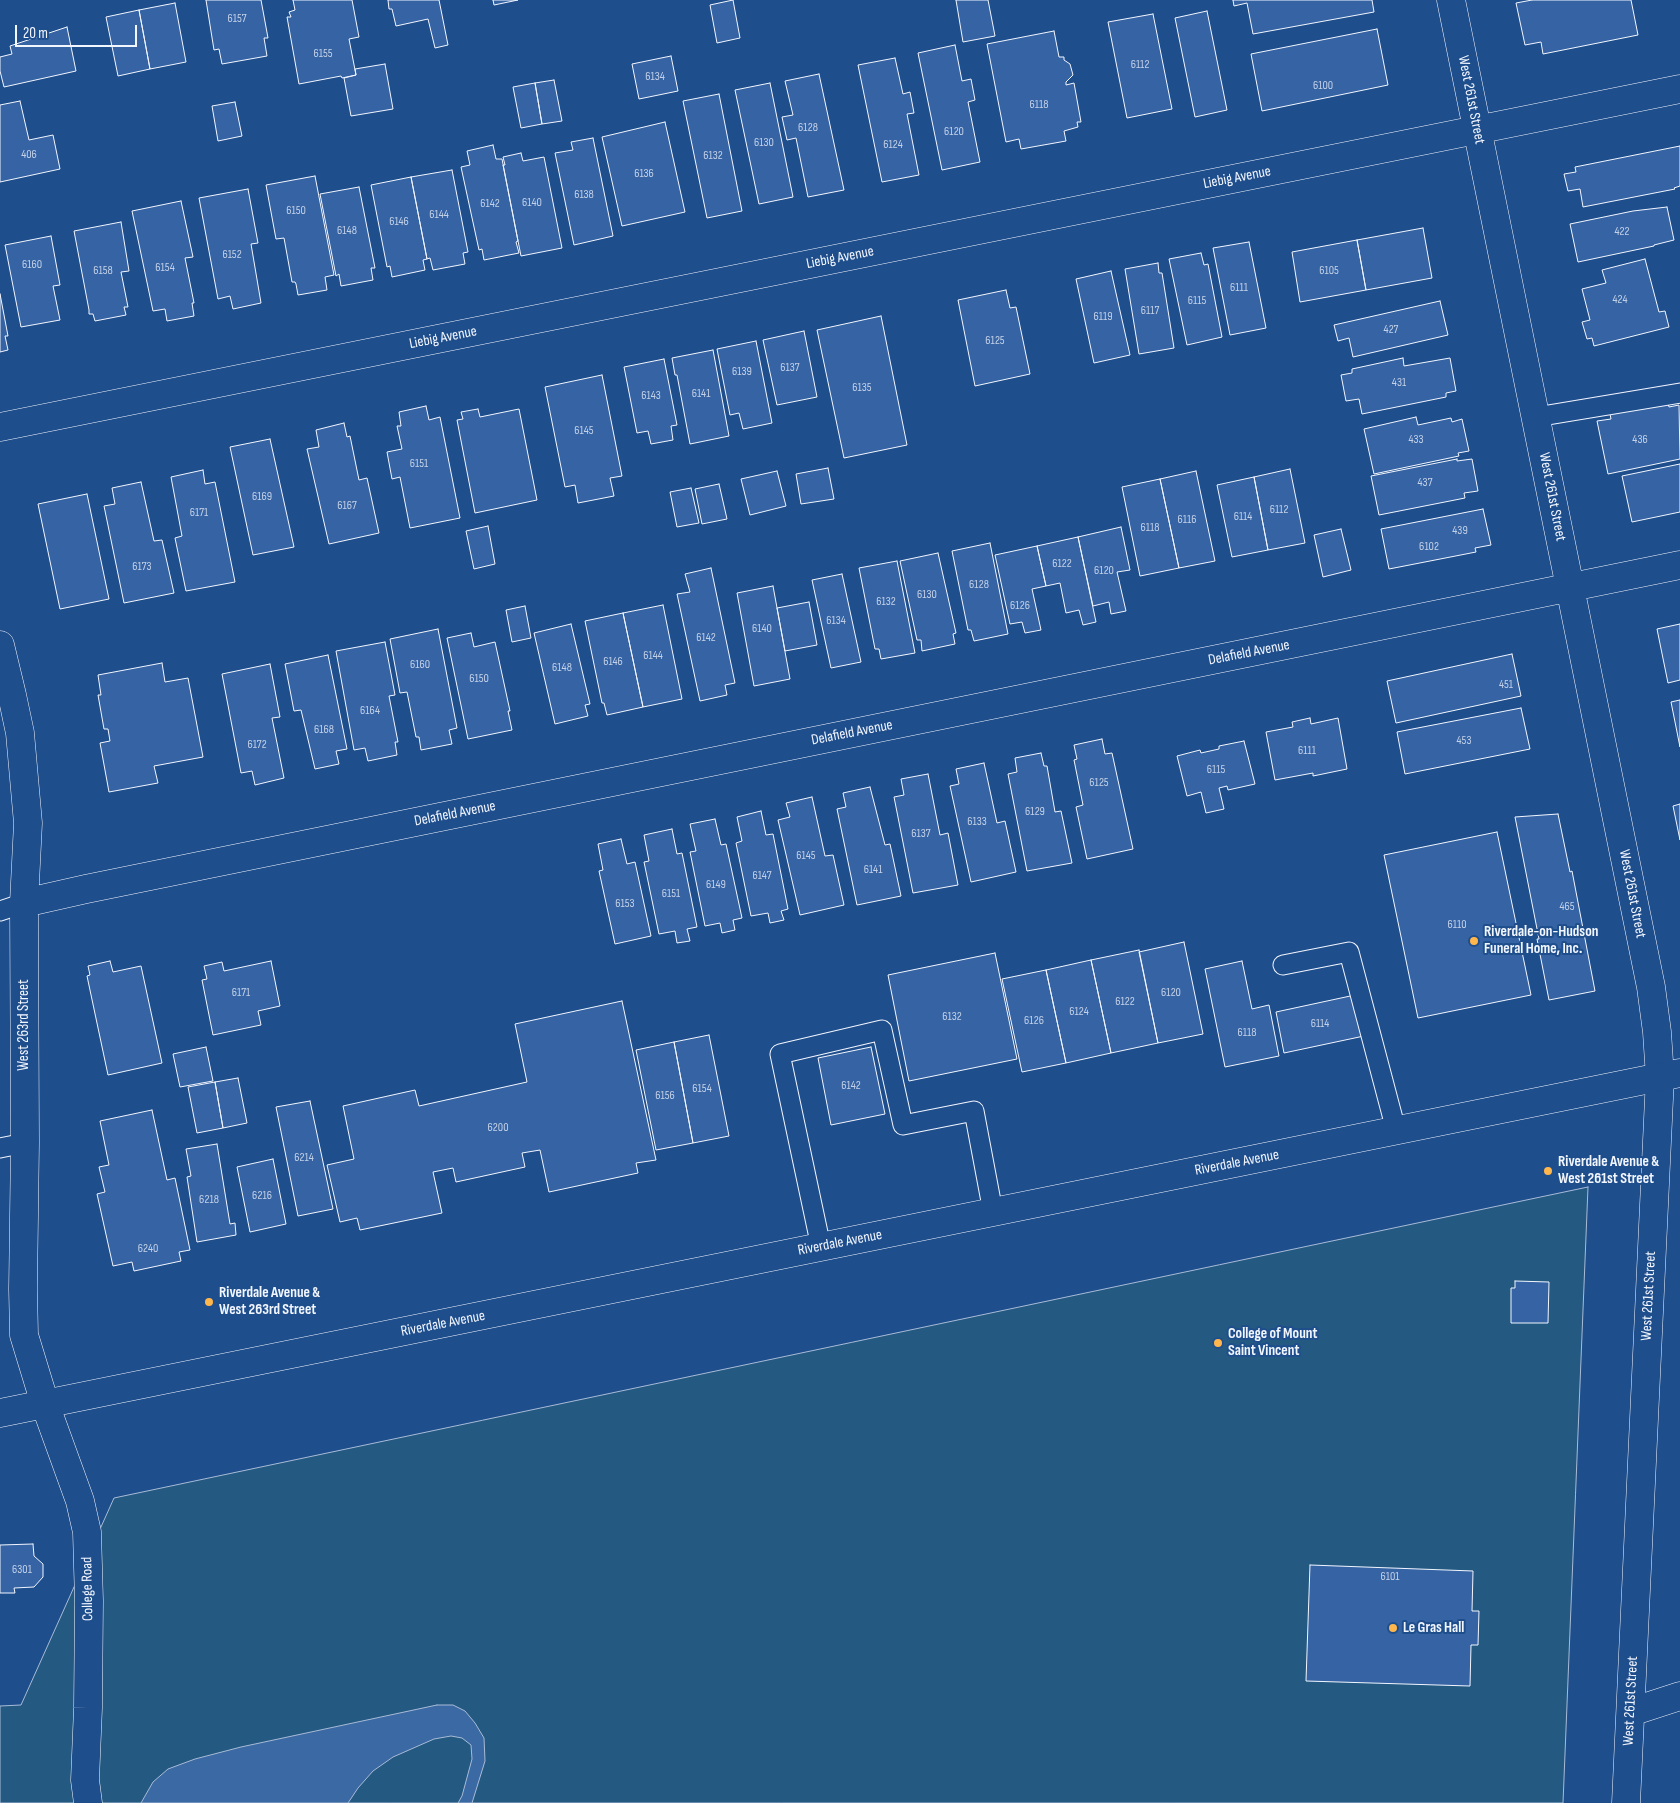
<!DOCTYPE html>
<html>
<head>
<meta charset="utf-8">
<style>
	body { margin:0 }
	#map { position:relative; width:1680px; height:1803px; overflow:hidden; background:#1f4e8c; font-family:"Sofia Sans Condensed",sans-serif }
	canvas { display:block }
	.scale { position:absolute; left:15px; top:25px; width:122px; height:22px; box-sizing:border-box; border:2px solid #f2f6ff; border-top:0; padding-left:6px; font-size:15px; line-height:18px; white-space:nowrap; color:#f2f6ff; -webkit-text-stroke:4px #1f4e8c; paint-order:stroke }
</style>
</head>
<body>
<div id="map">
<canvas width="1680" height="1803"></canvas>
<div class="scale">20 m</div>
</div>
<script>
const c = document.querySelector('canvas').getContext('2d');
c.lineJoin = 'round';
function paint(path, color) { c.fillStyle = color; c.fill(path, 'evenodd'); }
const poly = rows => new Path2D(rows.map(r => 'M' + r).join(''));
function strokePath(path, color, width, dash) { c.strokeStyle = color; c.lineWidth = width; c.lineCap = dash ? 'butt' : 'round'; c.setLineDash(dash || []); c.stroke(path); }
function label(font, color, halo, rows, align = 'center') {
  c.font = font + ' "Sofia Sans Condensed",sans-serif'; c.lineWidth = 4; c.setLineDash([]); c.textBaseline = 'middle'; c.strokeStyle = halo; c.fillStyle = color; for (const [text, x, y, turn = 0] of rows) {
    c.save(); c.translate(x, y); c.rotate((+turn || 0) * Math.PI / 180); c.textAlign = isNaN(turn) ? turn : align; if (halo) c.strokeText(text, 0, 0); c.fillText(text, 0, 0); c.restore();
  }
}
const green = poly([
	[1588,1187,1563,1803,0,1803,0,1706,21,1705,114,1498,1588,1187]
]);
const water = poly([
	[437,1705,453,1705,465,1711,475,1723,484,1738,485,1761,472,1803,458,1803,462,1796,472,1759,471,1745,462,1738,451,1736,434,1739,393,1757,373,1771,358,1788,348,1803,141,1803,153,1782,168,1769,195,1759,241,1747,437,1705]
]);
const building = poly([
	[206,0,261,0,268,38,264,38,267,56,222,64,219,49,214,50,206,0],
	[293,0,352,0,359,37,349,39,356,75,342,78,341,76,299,84,287,17,291,17,289,12,295,10,293,0],
	[388,0,439,0,448,45,435,48,428,19,396,26,392,9,389,9,388,0],
	[493,0,518,0,494,5,493,0],
	[733,0,740,38,717,43,710,5,733,0],
	[956,0,988,0,995,36,963,42,956,0],
	[1233,0,1372,0,1374,12,1253,34,1247,3,1234,6,1233,0],
	[1532,0,1631,0,1638,35,1543,54,1541,42,1525,45,1516,3,1532,0],
	[175,3,186,62,150,69,139,10,175,3],
	[139,10,150,69,118,76,106,17,139,10],
	[1207,11,1227,110,1195,117,1175,18,1207,11],
	[1153,14,1172,109,1127,118,1108,22,1153,14],
	[67,27,76,71,4,87,0,71,0,57,12,54,10,46,67,27],
	[1377,29,1388,85,1262,111,1251,54,1377,29],
	[1054,31,1059,57,1064,57,1064,60,1070,64,1073,75,1066,82,1066,85,1074,83,1081,122,1077,122,1078,127,1064,131,1066,141,1021,149,1019,139,1006,142,987,44,1054,31],
	[955,45,962,81,971,79,975,100,968,102,980,162,942,170,918,53,955,45],
	[671,56,678,91,639,99,632,64,671,56],
	[895,58,903,94,910,92,914,113,907,114,919,175,882,182,858,65,895,58],
	[385,64,393,109,351,116,344,78,356,75,355,69,385,64],
	[819,74,844,190,808,197,796,138,787,140,782,117,793,115,785,81,819,74],
	[554,80,562,121,542,124,535,83,554,80],
	[535,83,542,124,521,128,513,87,535,83],
	[770,83,793,197,759,204,735,90,770,83],
	[719,94,742,211,707,218,683,101,719,94],
	[20,101,29,140,53,135,60,169,0,182,0,105,20,101],
	[235,102,242,136,218,141,212,106,235,102],
	[665,122,685,212,622,226,602,137,665,122],
	[593,138,613,236,574,245,555,153,573,150,571,142,593,138],
	[493,145,496,159,502,159,518,241,516,242,519,253,484,260,482,249,479,250,461,167,470,165,467,151,493,145],
	[1680,146,1680,186,1674,188,1675,189,1583,207,1580,189,1568,191,1564,174,1576,172,1575,167,1680,146],
	[521,153,523,161,544,157,562,248,521,256,503,165,505,165,503,157,521,153],
	[452,170,468,252,463,253,465,264,433,270,430,258,427,259,411,177,452,170],
	[315,176,334,275,325,277,327,290,298,295,296,284,295,282,292,282,284,238,276,239,266,185,315,176],
	[411,177,427,259,423,260,425,270,392,277,390,266,387,267,371,185,411,177],
	[359,187,375,268,371,268,373,280,341,286,339,274,336,276,320,194,359,187],
	[248,189,258,243,251,244,261,303,233,309,230,296,218,299,199,198,248,189],
	[181,201,193,257,185,258,194,303,192,303,194,316,167,321,165,309,153,311,132,211,181,201],
	[1667,207,1674,240,1654,245,1654,246,1578,262,1570,224,1633,211,1667,207],
	[121,222,129,271,121,272,128,307,124,307,126,315,95,321,93,314,89,314,89,310,74,231,121,222],
	[1423,228,1432,278,1366,290,1357,240,1423,228],
	[51,236,60,285,53,286,60,320,21,327,5,245,51,236],
	[1357,240,1366,290,1300,302,1292,252,1357,240],
	[1249,242,1266,328,1230,335,1213,248,1249,242],
	[1201,253,1204,265,1208,264,1222,337,1187,345,1169,259,1201,253],
	[1645,259,1659,312,1665,311,1669,327,1594,346,1592,338,1587,339,1582,322,1590,320,1582,289,1606,283,1602,270,1645,259],
	[1158,263,1159,273,1162,273,1174,348,1139,354,1125,269,1158,263],
	[1111,271,1130,355,1094,363,1076,279,1111,271],
	[1006,290,1010,308,1016,307,1030,374,975,386,958,300,1006,290],
	[0,294,8,336,5,336,8,350,0,352,0,294],
	[1440,301,1448,335,1353,357,1349,338,1338,341,1334,325,1440,301],
	[881,316,907,445,844,458,817,330,881,316],
	[804,331,817,397,777,405,763,340,804,331],
	[756,341,772,423,743,429,739,413,730,415,717,349,756,341],
	[713,350,729,436,690,444,677,375,675,375,672,358,713,350],
	[1403,358,1404,366,1450,358,1456,391,1446,393,1446,397,1362,414,1359,399,1346,401,1341,375,1352,373,1352,369,1403,358],
	[664,359,677,425,671,426,673,440,651,444,648,431,637,433,624,367,664,359],
	[602,375,622,476,610,478,614,496,578,503,575,485,565,487,545,387,602,375],
	[1668,403,1669,407,1679,405,1680,459,1608,474,1597,421,1611,419,1610,414,1668,403],
	[426,406,429,420,440,417,460,518,410,528,400,477,392,479,387,452,402,449,397,426,401,426,399,412,426,406],
	[478,409,480,417,519,409,537,500,475,513,457,420,463,419,461,412,478,409],
	[1416,417,1418,425,1451,418,1452,422,1462,419,1469,451,1458,453,1459,456,1374,474,1364,429,1416,417],
	[344,423,347,437,350,436,359,480,367,478,379,533,329,544,307,449,319,447,316,430,344,423],
	[270,439,294,547,253,555,230,447,270,439],
	[1457,459,1457,461,1472,459,1478,491,1464,493,1465,498,1379,515,1371,476,1457,459],
	[1680,464,1680,512,1632,522,1622,476,1680,464],
	[828,468,834,499,801,504,796,474,828,468],
	[1290,469,1305,543,1268,550,1254,477,1290,469],
	[203,470,205,484,215,482,235,582,186,591,175,538,182,536,171,477,203,470],
	[777,471,786,506,750,515,741,479,777,471],
	[1196,471,1215,561,1179,568,1160,479,1196,471],
	[1254,477,1268,550,1232,557,1217,485,1254,477],
	[1160,479,1179,568,1140,576,1122,487,1160,479],
	[141,482,154,541,162,540,174,593,124,603,104,506,115,504,112,488,141,482],
	[719,484,727,519,702,524,695,489,719,484],
	[691,488,699,523,677,527,670,492,691,488],
	[87,494,109,599,60,609,38,504,87,494],
	[1483,509,1491,545,1475,548,1476,552,1389,569,1381,529,1483,509],
	[488,526,495,564,474,569,466,531,488,526],
	[1121,527,1130,570,1117,572,1126,611,1111,614,1109,602,1093,606,1078,537,1121,527],
	[1341,529,1351,570,1323,577,1314,535,1341,529],
	[1078,537,1096,622,1083,625,1079,610,1066,613,1060,583,1046,586,1037,546,1078,537],
	[990,543,1008,634,974,641,971,630,968,630,952,551,990,543],
	[1037,546,1046,586,1032,589,1041,630,1025,633,1022,622,1010,624,995,555,1037,546],
	[938,553,956,633,953,634,955,644,922,651,921,640,917,640,900,561,938,553],
	[897,561,915,653,881,659,879,649,875,649,859,568,897,561],
	[711,568,735,683,725,685,727,695,700,701,677,594,690,592,685,574,711,568],
	[842,574,861,662,831,668,812,580,842,574],
	[773,586,790,679,754,686,737,593,773,586],
	[809,602,817,645,785,651,777,608,809,602],
	[663,605,682,699,643,707,623,613,663,605],
	[525,606,531,638,512,642,506,610,525,606],
	[623,613,643,707,607,715,604,703,602,703,585,621,623,613],
	[571,624,590,704,585,705,588,716,555,724,534,633,571,624],
	[1680,624,1680,680,1668,683,1657,629,1680,624],
	[438,629,457,728,449,730,452,744,421,750,419,737,416,737,407,692,400,693,390,639,438,629],
	[471,633,474,647,495,642,510,711,508,711,512,730,468,739,447,638,471,633],
	[385,642,395,695,389,696,398,742,395,742,397,755,368,761,365,748,354,750,336,651,385,642],
	[1512,654,1521,696,1396,723,1387,681,1512,654],
	[328,655,347,749,336,751,339,764,315,769,301,710,294,711,285,664,328,655],
	[162,663,165,682,188,678,203,757,154,766,158,783,109,792,100,743,110,741,108,729,104,729,98,695,101,695,98,675,162,663],
	[270,664,280,717,272,718,284,778,255,785,252,771,241,773,222,674,270,664],
	[1680,700,1680,747,1671,702,1680,700],
	[1521,708,1530,749,1405,774,1397,732,1521,708],
	[1310,718,1311,724,1338,718,1347,769,1313,776,1313,773,1275,780,1266,732,1293,727,1292,722,1310,718],
	[1102,739,1105,754,1112,753,1133,849,1087,859,1076,807,1083,805,1074,760,1077,759,1074,745,1102,739],
	[1244,741,1255,784,1228,790,1227,786,1219,788,1224,809,1206,813,1201,792,1187,796,1177,756,1200,750,1201,753,1219,749,1219,746,1244,741],
	[1041,753,1044,766,1047,766,1055,812,1061,811,1072,863,1027,871,1008,774,1017,772,1015,758,1041,753],
	[984,763,997,823,1005,821,1016,872,971,882,950,786,959,784,956,769,984,763],
	[928,774,940,835,948,833,958,885,913,893,894,797,904,795,901,779,928,774],
	[870,787,885,845,890,844,901,896,857,905,837,809,846,807,843,793,870,787],
	[812,797,825,856,833,855,844,905,800,915,778,820,790,817,786,803,812,797],
	[1680,804,1680,840,1673,806,1680,804],
	[761,811,766,835,773,834,788,909,781,911,784,920,770,923,768,913,751,916,736,843,742,841,737,817,761,811],
	[1558,814,1570,872,1572,871,1595,991,1549,1000,1537,939,1539,939,1515,817,1558,814],
	[715,819,721,845,726,844,742,918,733,920,735,930,722,933,720,923,705,926,690,852,696,851,690,824,715,819],
	[672,829,677,854,682,853,697,927,687,929,690,941,677,943,675,931,659,934,644,862,649,861,644,835,672,829],
	[1497,832,1531,995,1418,1018,1384,855,1497,832],
	[621,839,627,864,635,862,651,936,615,944,599,871,603,870,598,844,621,839],
	[1184,942,1203,1034,1158,1043,1139,952,1184,942],
	[1139,950,1158,1043,1111,1053,1091,960,1139,950],
	[995,953,1017,1059,909,1081,888,975,995,953],
	[1091,960,1111,1053,1066,1063,1046,970,1091,960],
	[110,961,113,972,141,966,162,1063,108,1075,87,976,90,975,88,966,110,961],
	[271,961,280,1006,258,1011,261,1025,213,1035,202,980,207,979,204,966,222,962,224,971,271,961],
	[1242,961,1252,1009,1269,1005,1279,1056,1225,1067,1205,969,1242,961],
	[1046,970,1066,1063,1022,1072,1002,979,1046,970],
	[1355,995,1364,1036,1284,1053,1276,1012,1355,995],
	[622,1001,656,1160,636,1163,638,1173,549,1192,540,1150,522,1153,525,1167,456,1182,453,1168,433,1172,442,1213,360,1230,357,1218,340,1222,327,1165,354,1159,343,1106,415,1090,419,1106,527,1082,515,1024,622,1001],
	[709,1035,729,1136,693,1143,674,1042,709,1035],
	[674,1042,693,1143,656,1150,636,1050,674,1042],
	[206,1047,213,1081,180,1087,173,1054,206,1047],
	[871,1047,885,1114,831,1125,818,1058,871,1047],
	[238,1078,247,1123,223,1128,215,1082,238,1078],
	[215,1082,223,1128,197,1133,188,1087,215,1082],
	[310,1101,333,1209,298,1216,276,1107,310,1101],
	[152,1110,167,1180,175,1178,190,1250,179,1252,181,1261,134,1271,132,1262,113,1266,97,1194,105,1192,99,1167,109,1165,100,1121,152,1110],
	[217,1144,230,1224,235,1223,236,1235,197,1242,187,1177,191,1176,186,1149,217,1144],
	[273,1159,286,1224,250,1232,237,1167,273,1159],
	[1515,1281,1549,1282,1548,1323,1511,1323,1511,1288,1515,1288,1515,1281],
	[33,1544,34,1556,43,1564,43,1577,34,1587,14,1588,15,1593,0,1593,0,1545,33,1544],
	[1310,1565,1473,1571,1472,1611,1479,1611,1478,1645,1471,1645,1470,1686,1306,1681,1310,1565]
]);
const lane = poly([
	[1536,417,1680,393],
	[0,911,24,903],
	[1283,965,1349,952,1396,1130],
	[0,1148,25,1143],
	[821,1247,780,1054,882,1030,903,1125,974,1111,993,1212]
]);
const street = poly([
	[1451,0,1651,987,1657,1032,1660,1077,1626,1803],
	[0,427,1680,89],
	[0,645,12,695,20,733,28,823,24,903,25,1143,23,1289,24,1335,45,1404,80,1501,87,1532,89,1601,88,1708,85,1780,88,1803],
	[24,903,86,889,1680,565],
	[1631,1712,1680,1696]
]);
const secondary = poly([
	[0,1413,1680,1073]
]);
const markers = [
	[1474,941,5,"#ffb74d"],
	[1548,1171,5,"#ffb74d"],
	[209,1302,5,"#ffb74d"],
	[1218,1343,5,"#ffb74d"],
	[1393,1628,5,"#ffb74d"]
];
const numberNames = [
	["6157",237,19],
	["6155",323,54],
	["6112",1140,65],
	["6134",655,77],
	["6100",1323,86],
	["6118",1039,105],
	["6128",808,128],
	["6120",954,132],
	["6130",764,143],
	["6124",893,145],
	["406",29,155],
	["6132",713,156],
	["6136",644,174],
	["6138",584,195],
	["6140",532,203],
	["6142",490,204],
	["6150",296,211],
	["6144",439,215],
	["6146",399,222],
	["6148",347,231],
	["422",1622,232],
	["6152",232,255],
	["6160",32,265],
	["6154",165,268],
	["6158",103,271],
	["6105",1329,271],
	["6111",1239,288],
	["424",1620,300],
	["6115",1197,301],
	["6117",1150,311],
	["6119",1103,317],
	["427",1391,330],
	["6125",995,341],
	["6137",790,368],
	["6139",742,372],
	["431",1399,383],
	["6135",862,388],
	["6141",701,394],
	["6143",651,396],
	["6145",584,431],
	["433",1416,440],
	["436",1640,440],
	["6151",419,464],
	["437",1425,483],
	["6169",262,497],
	["6167",347,506],
	["6112",1279,510],
	["6171",199,513],
	["6114",1243,517],
	["6116",1187,520],
	["6118",1150,528],
	["439",1460,531],
	["6102",1429,547],
	["6122",1062,564],
	["6173",142,567],
	["6120",1104,571],
	["6128",979,585],
	["6130",927,595],
	["6132",886,602],
	["6126",1020,606],
	["6134",836,621],
	["6140",762,629],
	["6142",706,638],
	["6144",653,656],
	["6146",613,662],
	["6160",420,665],
	["6148",562,668],
	["6150",479,679],
	["451",1506,685],
	["6164",370,711],
	["6168",324,730],
	["453",1464,741],
	["6172",257,745],
	["6111",1307,751],
	["6115",1216,770],
	["6125",1099,783],
	["6129",1035,812],
	["6133",977,822],
	["6137",921,834],
	["6145",806,856],
	["6141",873,870],
	["6147",762,876],
	["6149",716,885],
	["6151",671,894],
	["6153",625,904],
	["465",1567,907],
	["6110",1457,925],
	["6171",241,993],
	["6120",1171,993],
	["6122",1125,1002],
	["6124",1079,1012],
	["6132",952,1017],
	["6126",1034,1021],
	["6114",1320,1024],
	["6118",1247,1033],
	["6142",851,1086],
	["6154",702,1089],
	["6156",665,1096],
	["6200",498,1128],
	["6214",304,1158],
	["6216",262,1196],
	["6218",209,1200],
	["6240",148,1249],
	["6301",22,1570],
	["6101",1390,1577]
];
const streetNames = [
	["West 261st Street",1471,100,79],
	["Liebig Avenue",1237,178,-11],
	["Liebig Avenue",840,258,-11],
	["Liebig Avenue",443,338,-11],
	["West 261st Street",1552,497,79],
	["Delafield Avenue",1249,653,-11],
	["Delafield Avenue",852,733,-11],
	["Delafield Avenue",455,814,-11],
	["West 261st Street",1632,894,79],
	["West 263rd Street",24,1025,-90],
	["Riverdale Avenue",1237,1163,-11],
	["Riverdale Avenue",840,1243,-11],
	["West 261st Street",1649,1296,-87],
	["Riverdale Avenue",443,1324,-11],
	["College Road",88,1589,-91],
	["West 261st Street",1631,1701,-87]
];
const poiNames = [
	["Riverdale-on-Hudson",1484,932],
	["Funeral Home, Inc.",1484,949],
	["Riverdale Avenue &",1558,1162],
	["West 261st Street",1558,1179],
	["Riverdale Avenue &",219,1293],
	["West 263rd Street",219,1310],
	["College of Mount",1228,1334],
	["Saint Vincent",1228,1351],
	["Le Gras Hall",1403,1628]
];
paint(green, '#245a82');
strokePath(green, '#a8bbd7', 1);
paint(water, '#3b69a3');
strokePath(water, '#a8bbd7', 1);
paint(building, '#3563a3');
strokePath(building, '#f2f6ff', 1);
strokePath(lane, '#f2f6ff', 21);
strokePath(street, '#f2f6ff', 29);
strokePath(secondary, '#f2f6ff', 29);
strokePath(lane, '#1f4e8c', 19);
strokePath(street, '#1f4e8c', 28);
strokePath(secondary, '#1f4e8c', 28);
for (const [x, y, r, color] of markers) { const dot = new Path2D(); dot.arc(x, y, r, 0, 2 * Math.PI); c.fillStyle = color; c.fill(dot); strokePath(dot, '#1f4e8c', 2); }
label('12px', '#c3d1e8', null, numberNames);
label('15px', '#f2f6ff', '#1f4e8c', streetNames);
label('bold 15px', '#f2f6ff', '#1f4e8c', poiNames, 'left');
</script>
</body>
</html>
